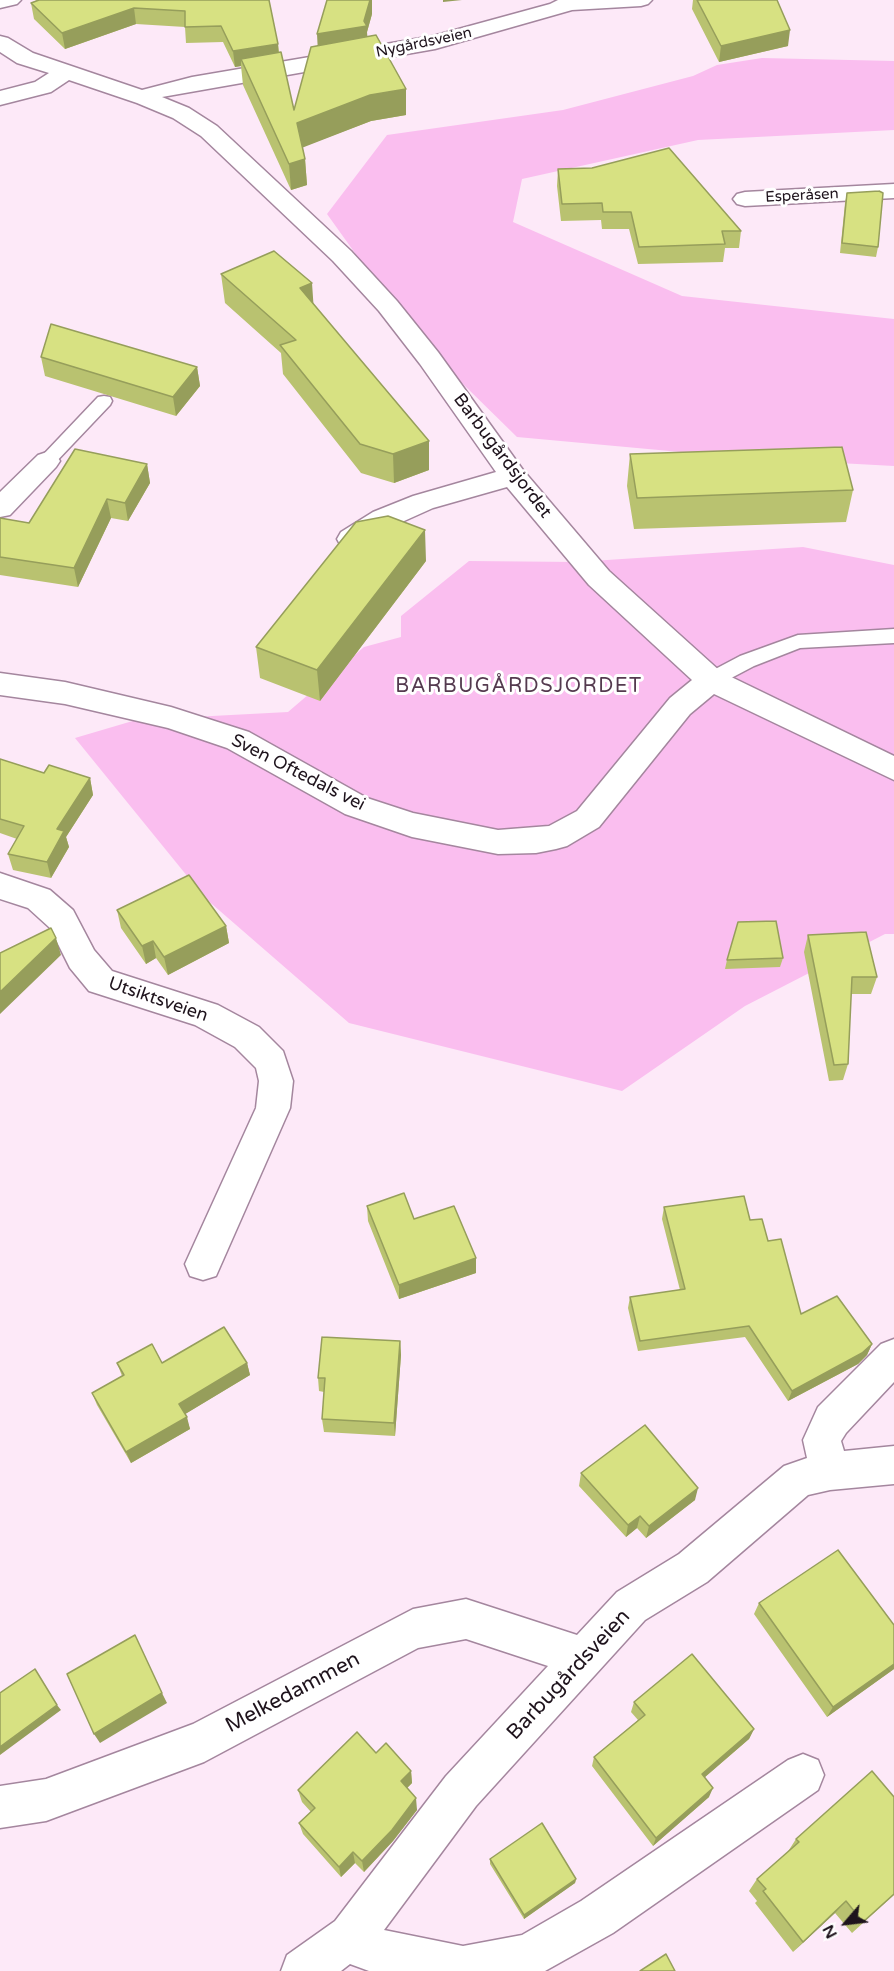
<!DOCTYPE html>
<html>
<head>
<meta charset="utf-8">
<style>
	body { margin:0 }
	#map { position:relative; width:894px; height:1971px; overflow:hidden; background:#fde9f8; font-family:"Varela Round",sans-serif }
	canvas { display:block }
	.north { position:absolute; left:816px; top:1893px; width:60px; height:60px; -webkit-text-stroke:4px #fff; paint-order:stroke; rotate:242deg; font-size:16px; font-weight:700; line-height:24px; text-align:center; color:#1e131c }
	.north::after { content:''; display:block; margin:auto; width:21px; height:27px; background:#1e131c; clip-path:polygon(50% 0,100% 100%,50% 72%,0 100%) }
</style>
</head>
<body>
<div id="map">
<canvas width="894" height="1971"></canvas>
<div class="north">N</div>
</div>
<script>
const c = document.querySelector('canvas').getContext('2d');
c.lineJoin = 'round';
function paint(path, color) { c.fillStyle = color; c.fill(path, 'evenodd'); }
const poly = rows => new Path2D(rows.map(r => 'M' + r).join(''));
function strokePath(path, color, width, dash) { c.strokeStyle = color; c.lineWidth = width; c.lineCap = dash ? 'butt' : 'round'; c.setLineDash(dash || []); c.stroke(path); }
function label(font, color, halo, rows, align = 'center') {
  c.font = font + ' "Varela Round",sans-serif'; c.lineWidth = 6; c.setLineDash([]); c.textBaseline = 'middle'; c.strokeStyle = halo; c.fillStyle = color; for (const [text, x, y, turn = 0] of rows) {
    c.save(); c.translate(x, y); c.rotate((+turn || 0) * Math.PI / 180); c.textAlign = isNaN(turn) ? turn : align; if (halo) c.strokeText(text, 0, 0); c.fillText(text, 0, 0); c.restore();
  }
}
const green = poly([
	[762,58,894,61,894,130,698,140,522,179,513,222,682,296,894,319,894,466,746,458,517,437,415,337,327,214,387,135,563,110,693,76,717,65],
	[803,547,894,565,894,934,885,934,745,1006,622,1091,349,1023,205,898,75,738,136,720,288,712,364,647,401,637,401,616,469,561,577,562]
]);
const lane = poly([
	[104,396,110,397,112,401,110,405,53,465,41,465,38,461,41,457,98,397,104,396],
	[894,629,894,643,800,648,754,666,718,685,711,687,704,685,702,680,704,675,740,656,798,635,894,629]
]);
const street = poly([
	[0,0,21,0,17,4,0,8,0,0],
	[558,0,652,0,648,4,641,6,572,10,435,49,162,97,189,108,217,126,351,251,397,301,438,352,523,470,609,571,721,672,894,756,894,780,714,694,690,714,599,827,567,846,556,849,536,853,498,854,412,837,345,814,227,748,168,728,65,704,0,695,0,673,65,682,171,707,249,732,367,798,413,813,498,830,549,826,577,811,670,698,692,680,589,585,507,487,433,508,393,526,361,546,351,548,341,546,337,539,341,532,373,512,413,496,496,472,420,364,379,311,333,261,201,136,173,118,137,103,69,80,51,92,0,105,0,91,35,82,49,73,17,63,0,52,0,36,8,38,33,53,142,90,192,77,433,36,550,4,558,0],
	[894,184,894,198,745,206,737,204,733,199,737,194,745,192,894,184],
	[47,452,56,455,60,461,56,467,10,515,0,517,0,492,38,455,47,452],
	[0,873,50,890,73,910,94,950,112,971,218,1005,259,1027,283,1051,293,1081,290,1108,216,1276,203,1280,190,1276,185,1264,256,1108,259,1081,256,1068,235,1047,195,1025,89,991,70,968,50,928,28,908,0,899,0,873],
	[894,1339,894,1382,846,1433,841,1441,844,1451,894,1446,894,1484,830,1490,808,1495,707,1582,645,1620,476,1806,384,1930,463,1946,522,1935,581,1901,788,1760,803,1754,818,1760,824,1775,818,1790,613,1933,545,1971,369,1971,350,1964,341,1971,281,1971,287,1955,335,1921,446,1776,548,1666,466,1639,418,1648,204,1762,46,1821,0,1828,0,1786,46,1779,193,1724,413,1609,466,1599,577,1635,617,1592,679,1554,784,1466,807,1458,803,1440,818,1407,881,1344,894,1339]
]);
const wall = poly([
	[37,0,269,0,278,44,279,52,294,110,318,45,372,14,367,32,367,37,406,89,406,115,371,121,302,147,305,159,307,185,291,190,243,85,241,66,235,67,223,42,186,43,185,27,136,24,65,49,34,19,31,3],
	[693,0,777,0,788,46,719,62,692,9],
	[558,169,741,231,739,248,725,248,723,262,638,264,629,229,602,229,601,220,561,221,557,186],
	[847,193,878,247,876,257,840,253,845,203],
	[221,274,313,304,429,470,394,483,361,473,283,374,281,353,225,303],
	[41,357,197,367,200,386,176,416,45,376],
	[630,454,853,490,846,522,634,529,627,486],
	[147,464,150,483,128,521,111,518,78,587,0,575,0,518,29,523],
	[426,561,320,701,260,678,256,647],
	[0,759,44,773,90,778,93,795,66,837,69,847,51,878,13,870,8,854,17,839,0,833],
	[117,910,226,926,229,943,168,975,156,958,146,964,121,928],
	[808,935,877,977,871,994,851,994,848,1064,843,1080,829,1081,804,952],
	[783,958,780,967,725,969,727,960],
	[367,1206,414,1219,476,1273,399,1299,368,1221],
	[664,1207,750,1220,768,1241,801,1314,872,1344,867,1355,858,1364,788,1401,745,1337,638,1351,628,1308,630,1297,680,1290,662,1219],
	[400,1341,401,1355,395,1436,324,1432,322,1419,324,1392,319,1391,318,1378],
	[117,1363,247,1363,250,1375,185,1414,190,1429,131,1463,97,1405,92,1393,122,1376],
	[581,1473,695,1500,646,1538,637,1528,626,1537,579,1486],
	[759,1603,894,1625,894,1669,827,1717,754,1614],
	[634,1702,754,1729,749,1739,704,1778,709,1797,653,1846,592,1766,594,1757,638,1720,631,1712],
	[376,1753,411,1771,412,1783,407,1788,417,1810,393,1841,364,1872,355,1863,341,1877,303,1834,299,1823,311,1812,302,1802,298,1790],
	[894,1797,894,1895,852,1933,835,1913,793,1952,755,1903,757,1901,749,1891,757,1879,787,1853,796,1839],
	[490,1859,576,1879,575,1883,524,1919,490,1864]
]);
const shadedWall = poly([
	[370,0,372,0,372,14,367,32,368,45,318,53,317,34,364,21],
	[443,0,462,0,443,2],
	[134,8,136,24,65,49,62,33],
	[790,30,788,46,719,62,721,46],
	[278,44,279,60,241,59,241,66,235,67,233,51],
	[406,89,406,115,371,121,299,149,297,123,370,95],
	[305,159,307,185,291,190,289,164],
	[312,283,314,312,300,288],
	[197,367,200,386,176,416,173,397],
	[429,441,429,470,394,483,393,454],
	[147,464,150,483,128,521,125,503],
	[107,499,111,518,78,587,74,568],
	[425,530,426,561,320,701,317,670],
	[90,778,93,795,66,837,69,847,51,878,47,862,57,829],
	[226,926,229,943,168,975,164,957],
	[56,938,61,955,0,1014,0,992],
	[153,941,156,958,146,964,142,946],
	[476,1258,476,1273,399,1299,399,1285],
	[400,1341,401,1355,395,1436,394,1423],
	[872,1344,867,1355,858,1364,788,1401,792,1391],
	[247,1363,250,1375,182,1416,179,1404],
	[187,1417,190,1429,131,1463,126,1452],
	[698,1488,695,1500,646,1538,649,1526],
	[640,1516,637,1528,626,1537,628,1525],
	[894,1664,894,1669,827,1717,833,1707],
	[162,1693,167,1703,100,1743,94,1734],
	[57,1705,61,1710,0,1755,0,1747],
	[754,1729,749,1739,698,1783,702,1774],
	[411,1771,412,1783,402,1793,401,1781],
	[713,1788,709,1797,653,1846,656,1838],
	[416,1798,417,1810,393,1841,364,1872,362,1861],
	[353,1852,355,1863,341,1877,339,1867],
	[576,1879,575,1883,524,1919,524,1915],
	[846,1901,835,1913,793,1952,803,1942]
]);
const building = poly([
	[39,0,269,0,278,44,233,51,221,26,185,27,185,11,134,8,62,33,31,3,39,0],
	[327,0,370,0,364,21,367,26,317,34,327,0],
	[697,0,777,0,790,30,721,46,697,0],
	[376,35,406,89,370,95,297,123,305,159,289,164,241,59,281,52,294,110,311,47,376,35],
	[669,148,741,231,722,231,725,244,639,247,631,212,603,212,602,203,562,204,558,169,592,168,669,148],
	[879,191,883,193,878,247,842,243,847,193,879,191],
	[274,251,312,283,300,288,429,441,393,454,360,444,280,345,296,340,221,274,274,251],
	[51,324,197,367,173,397,41,357,51,324],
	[842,447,853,490,637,498,630,454,842,447],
	[75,449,147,464,125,503,107,499,74,568,0,557,0,518,29,523,75,449],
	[388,516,425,530,317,670,256,647,356,522,388,516],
	[0,759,44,773,49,765,90,778,57,829,64,831,47,862,8,854,24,826,0,819,0,759],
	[189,875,226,926,164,957,153,941,142,946,117,910,189,875],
	[776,921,783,958,727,960,738,922,776,921],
	[51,928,56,938,0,992,0,953,51,928],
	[866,932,877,977,852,977,848,1064,834,1065,808,935,866,932],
	[404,1193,414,1219,454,1206,476,1258,399,1285,367,1206,404,1193],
	[744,1196,750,1220,762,1219,768,1241,781,1239,801,1314,837,1296,872,1344,862,1353,792,1391,749,1326,640,1341,630,1297,685,1289,664,1207,744,1196],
	[224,1327,247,1363,179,1404,187,1417,126,1452,92,1393,124,1375,117,1363,152,1344,162,1363,224,1327],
	[322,1337,400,1341,394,1423,322,1419,325,1378,318,1378,322,1337],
	[645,1425,698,1488,649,1526,640,1516,628,1525,581,1473,645,1425],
	[838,1550,894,1625,894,1664,833,1707,759,1603,838,1550],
	[135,1635,162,1693,94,1734,67,1674,135,1635],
	[692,1654,754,1729,702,1774,713,1788,656,1838,594,1757,645,1715,634,1702,692,1654],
	[35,1669,57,1705,0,1747,0,1693,35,1669],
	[357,1732,376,1753,386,1743,411,1771,401,1781,416,1798,392,1830,362,1861,353,1852,339,1867,299,1823,315,1808,298,1790,357,1732],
	[872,1771,894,1797,894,1894,863,1922,846,1901,803,1942,763,1891,766,1889,757,1879,799,1842,796,1839,872,1771],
	[542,1823,576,1879,524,1915,490,1859,542,1823],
	[666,1954,675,1971,640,1971,666,1954]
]);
const farStreetnames = [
	["Nygårdsveien",424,43,-12],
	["Esperåsen",802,196,-3]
];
const streetNames = [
	["Barbugårdsjordet",502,456,53],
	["Sven Oftedals vei",298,773,27],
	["Utsiktsveien",158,1000,19]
];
const neighbourhoodNames = [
	["BARBUGÅRDSJORDET",519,687]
];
const nearStreetnames = [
	["Barbugårdsveien",569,1675,-47],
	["Melkedammen",293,1693,-28]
];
paint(green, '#fabeef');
strokePath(lane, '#a4869e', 3);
strokePath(street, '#a4869e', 3);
paint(lane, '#fff');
paint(street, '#fff');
paint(wall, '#b9c270');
paint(shadedWall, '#969e5b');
paint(building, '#d7e182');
strokePath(building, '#969e5b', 1.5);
label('15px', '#1e131c', '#fff', farStreetnames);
label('18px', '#1e131c', '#fff', streetNames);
c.letterSpacing = '1.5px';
label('20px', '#543a4f', '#fff', neighbourhoodNames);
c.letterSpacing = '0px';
label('21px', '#1e131c', '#fff', nearStreetnames);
</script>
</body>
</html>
